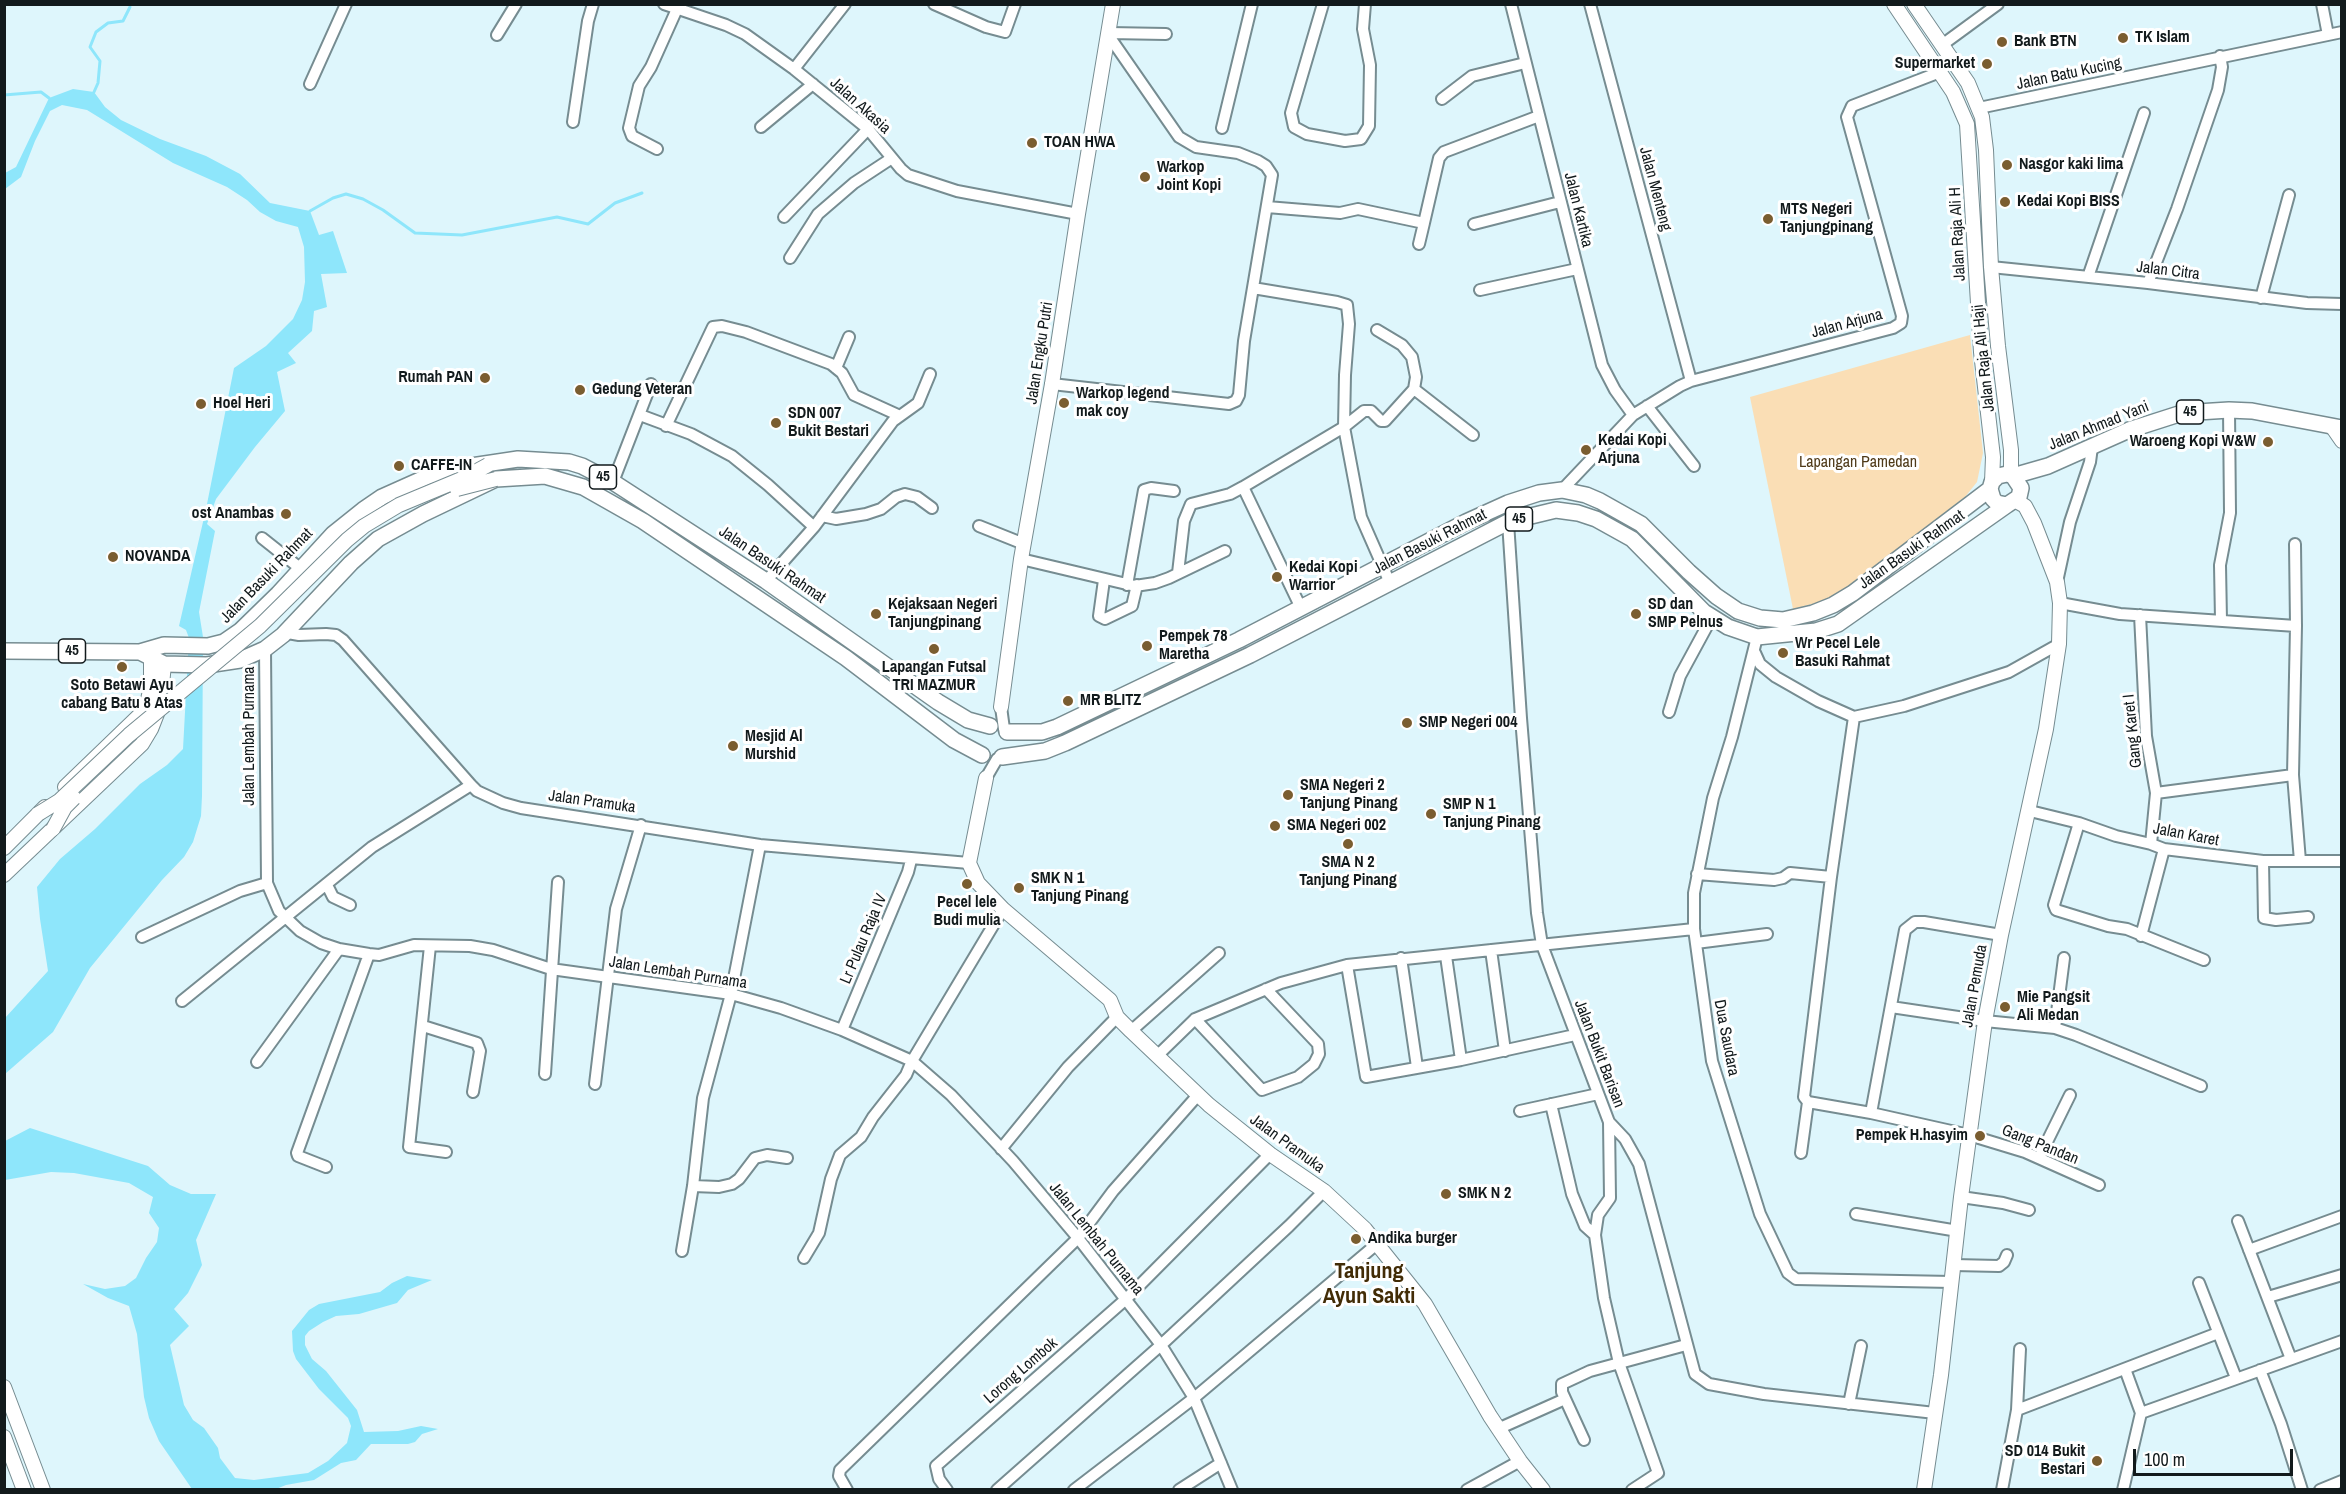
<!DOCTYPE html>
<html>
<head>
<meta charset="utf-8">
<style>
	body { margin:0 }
	#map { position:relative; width:2346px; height:1494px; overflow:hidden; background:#def6fc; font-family:"Archivo Narrow",sans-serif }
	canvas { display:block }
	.frame { position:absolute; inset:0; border:6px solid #121a1c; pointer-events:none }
	.scale { position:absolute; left:2133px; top:1449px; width:160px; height:27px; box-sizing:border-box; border:3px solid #121a1c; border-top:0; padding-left:8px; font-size:18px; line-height:21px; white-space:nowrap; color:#121a1c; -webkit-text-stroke:4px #fff; paint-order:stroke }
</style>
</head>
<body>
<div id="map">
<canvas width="2346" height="1494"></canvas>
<div class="frame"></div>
<div class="scale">100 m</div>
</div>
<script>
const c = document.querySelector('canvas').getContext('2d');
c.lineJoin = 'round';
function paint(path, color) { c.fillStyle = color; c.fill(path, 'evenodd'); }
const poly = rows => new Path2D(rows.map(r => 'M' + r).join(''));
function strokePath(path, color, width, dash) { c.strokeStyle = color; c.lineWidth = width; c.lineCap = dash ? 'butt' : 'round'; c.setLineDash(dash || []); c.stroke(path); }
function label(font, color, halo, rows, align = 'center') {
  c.font = font + ' "Archivo Narrow",sans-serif'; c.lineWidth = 6; c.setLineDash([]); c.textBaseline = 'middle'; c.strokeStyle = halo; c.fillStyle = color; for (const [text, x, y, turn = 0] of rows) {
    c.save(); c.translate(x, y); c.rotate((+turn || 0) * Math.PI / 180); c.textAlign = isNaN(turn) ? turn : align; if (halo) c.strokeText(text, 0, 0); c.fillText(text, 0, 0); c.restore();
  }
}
const green = poly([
	[1970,335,1983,453,1977,482,1965,497,1835,598,1793,609,1750,397]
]);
const water = poly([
	[73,89,94,92,105,107,121,120,160,139,206,156,240,174,270,203,310,211,319,235,333,231,347,273,321,274,327,307,314,311,312,331,288,353,296,363,277,372,285,411,255,447,216,499,207,524,215,531,199,612,203,637,202,796,201,816,193,842,184,857,162,880,90,968,53,1032,5,1074,5,1018,48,971,40,919,37,887,60,859,95,829,140,784,167,765,183,749,189,638,186,630,179,626,206,509,234,368,266,346,293,319,302,300,305,282,304,247,298,227,276,221,260,212,247,200,227,187,173,163,87,110,62,105,50,111,35,141,21,177,5,189,5,173,16,167,49,98],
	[30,1128,148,1166,170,1185,191,1194,216,1194,196,1240,202,1265,188,1293,174,1309,189,1326,170,1345,184,1405,193,1420,204,1428,218,1448,220,1458,235,1478,254,1480,308,1473,328,1461,347,1443,351,1426,348,1418,319,1389,296,1359,293,1351,292,1331,309,1310,319,1304,380,1292,392,1283,407,1276,432,1280,408,1290,397,1303,359,1314,336,1316,323,1322,309,1331,305,1336,305,1345,312,1359,326,1371,357,1410,364,1432,398,1431,421,1426,438,1429,422,1434,415,1442,408,1444,371,1444,356,1460,341,1463,314,1480,286,1485,276,1489,192,1489,159,1441,149,1418,144,1397,137,1334,129,1306,108,1298,83,1284,105,1289,125,1286,136,1278,146,1258,157,1242,159,1228,149,1213,153,1197,129,1183,74,1173,51,1172,5,1180,5,1141]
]);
const stream = poly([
	[94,92,98,83,100,61,90,47,96,32,108,23,123,21,130,7],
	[4,95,41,92,49,98],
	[310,211,333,198,346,194,363,199,383,210,415,233,462,235,557,217,588,224,615,203,642,193]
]);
const minor = poly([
	[664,4,726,25,745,34,794,69,868,129,901,169,908,175,957,191,1078,214],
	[934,4,986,27,1005,32,1015,4],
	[1323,4,1291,113,1294,127,1307,134,1345,141,1361,139,1369,126,1370,65,1363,29,1365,4],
	[1511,4,1602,365,1615,390,1633,415],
	[1590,4,1691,381],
	[2322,4,2328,35],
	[1109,33,1166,34],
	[497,35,516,4],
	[1942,45,1998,4],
	[794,69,845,4],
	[310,84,346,4],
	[1442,99,1472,76,1525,63],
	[1979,108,2342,32],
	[573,122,588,21,593,4],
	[761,127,813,84],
	[1222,128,1252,4],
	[657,149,632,136,629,128,639,86,651,67,677,9],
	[1267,207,1340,213,1358,209,1424,223,1439,158,1444,152,1539,116],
	[784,217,868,129],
	[1474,224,1560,202],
	[1419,244,1424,223],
	[790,258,818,214,854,183,892,158],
	[1991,267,2148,283,2307,303,2342,304],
	[2088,277,2144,113],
	[2148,283,2177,209,2218,90,2222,67,2220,56],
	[1253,288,1337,302,1347,305,1349,324,1345,375,1344,427,1361,517,1390,583],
	[1480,290,1577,269],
	[2261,298,2289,195],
	[836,368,849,337],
	[1052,384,1229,404,1236,401,1239,395,1244,341,1272,175,1266,166,1258,161,1238,153,1196,147,1179,137,1109,36],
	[1414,389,1473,435],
	[1647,406,1694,466],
	[640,415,691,434,732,456,768,485,814,527],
	[666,426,713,327,722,326,746,332,831,364,842,373,854,395,898,415],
	[613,482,651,384],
	[1243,487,1301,608],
	[1562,490,1633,415,1680,386,1691,381,1893,328,1901,323,1902,316,1847,117,1852,106,1940,72],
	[822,516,836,519,866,514,881,509,896,497,905,494,917,497,932,508],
	[1508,522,1521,718,1537,913,1542,945,1609,1122,1625,1139,1639,1164,1695,1374,1709,1384,1764,1394,1935,1413],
	[979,526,1024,544],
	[262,538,301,569],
	[2295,544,2296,626],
	[1021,559,1135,586,1155,583,1169,578,1225,551],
	[1178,573,1184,521,1191,504,1230,494,1243,487,1344,427,1364,411,1371,411,1381,421,1385,421,1414,389,1416,377,1412,357,1402,345,1377,330],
	[1104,580,1099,616,1105,619,1132,606,1137,585],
	[766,581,814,527,893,421,918,403,930,374],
	[2057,582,2070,522,2090,462,2092,447],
	[1127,585,1144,490,1151,488,1174,491],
	[2060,603,2120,614,2296,626,2293,775,2300,861],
	[2140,615,2146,736,2156,793,2151,844],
	[2221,620,2220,565,2230,513,2229,410],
	[283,635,288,633,299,635,326,634,336,635,343,640,471,785,477,791,503,803,521,808,760,845,969,863],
	[1757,637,1732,737,1713,798,1694,893,1694,929,1712,1061,1760,1214,1788,1273,1796,1279,1952,1282],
	[265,649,267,883,279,911,300,931,321,943,339,949,369,954,379,955,414,945,470,946,493,950,551,969,731,994,781,1008,842,1030,912,1061,951,1095,1013,1161,1078,1238,1161,1345,1194,1398,1232,1490],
	[1755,653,1760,664,1776,677,1818,701,1854,717,1904,706,2009,672,2059,644],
	[1001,707,1004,729],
	[1669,712,1680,676,1712,617],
	[1854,717,1831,877,1804,1097,1808,1102,1871,1113,1969,1135,2025,1152,2099,1185],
	[986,778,997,759],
	[2156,793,2293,775],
	[2030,811,2079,823,2116,836,2151,844,2164,849,2263,861,2342,861],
	[2079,823,2054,905,2056,910,2108,926,2127,929,2204,960],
	[2263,861,2264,918,2276,920,2308,917],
	[1697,874,1774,880,1783,878,1790,873,1831,877],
	[327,885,333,897,350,905],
	[2141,936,2164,849],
	[142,937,240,891,267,883],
	[1696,943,1767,934],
	[430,946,409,1147,446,1152],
	[1491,950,1505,1051],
	[1446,956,1461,1060],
	[1401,958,1417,1067],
	[1347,965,1366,1077,1461,1060,1575,1035],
	[182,1001,372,847,471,785],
	[1891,1007,1985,1021,2055,1028,2076,1035,2201,1086],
	[1195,1019,1262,1090,1298,1077,1314,1064,1319,1054,1318,1044,1266,989],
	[423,1026,477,1043,480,1051,473,1092],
	[2055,1028,2064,958],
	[842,1030,908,872,911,860],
	[1131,1031,1219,953],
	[1157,1056,1195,1019,1281,983,1347,965,1694,929],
	[257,1062,339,949],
	[545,1074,558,882],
	[595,1084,616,909,641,825],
	[1551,1104,1572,1194,1585,1226,1595,1235],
	[1520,1111,1598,1094],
	[1871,1113,1905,930,1915,922,1924,922,2001,935],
	[1609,1122,1610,1198,1598,1215,1595,1235,1604,1298,1619,1363,1658,1473,1632,1490],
	[1001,1149,1068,1067,1117,1017],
	[1801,1153,1808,1102],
	[2039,1158,2070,1095],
	[326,1167,298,1156,297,1153,369,954],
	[693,1186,719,1187,732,1184,739,1179,755,1158,767,1155,787,1158],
	[1961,1197,2003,1203,2029,1210],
	[1856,1214,1958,1231],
	[2238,1221,2291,1359],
	[2249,1250,2342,1216],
	[682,1251,693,1186,703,1098,731,994,760,845],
	[804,1258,819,1233,831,1179,840,1155,861,1137,873,1117,906,1075,912,1061,1003,909],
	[1954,1265,1999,1266,2004,1262,2007,1255],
	[2199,1283,2236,1378],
	[2268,1297,2342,1275],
	[2125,1369,2141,1413,2342,1341],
	[2260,1370,2281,1424,2302,1490],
	[1849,1404,1861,1346],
	[2017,1410,2218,1333],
	[1500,1428,1565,1399],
	[1584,1440,1562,1392,1562,1384,1590,1371,1686,1345],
	[847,1490,839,1476,840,1470,1078,1238,1113,1191,1198,1095],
	[947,1490,939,1479,936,1466,1126,1299,1270,1154],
	[997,1490,1161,1345,1289,1226,1324,1191],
	[1074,1490,1194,1398,1378,1243],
	[1179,1490,1221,1463],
	[1467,1490,1520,1461],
	[2002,1490,2017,1410,2020,1349],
	[2123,1490,2141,1413],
	[2320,1490,2342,1481]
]);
const major = poly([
	[1894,4,1953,92,1967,124,1981,352,1993,457,1992,482],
	[1914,4,1968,83,1982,117,1986,150,1991,267,1998,346,2011,450,2011,475],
	[2333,428,2342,441],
	[1001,707,1021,559,1052,384,1078,214,1113,4],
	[986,778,969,863,978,883,1003,909,1110,1000,1117,1017,1131,1031,1209,1105,1270,1154,1324,1191,1365,1229,1425,1304,1490,1416,1520,1461,1543,1490],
	[65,787,146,709,151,686,151,659],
	[4,848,45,807],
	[4,875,142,744,151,729,160,706,164,664],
	[4,1387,43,1490],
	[4,1437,24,1490],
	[1924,1490,1941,1375,1961,1197,1985,1021,2001,935,2046,729,2059,644,2060,603,2057,582,2034,523,2025,506,2016,501]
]);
const highway = poly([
	[2013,476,2021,488,2019,497,2007,505,1997,503,1993,499,1990,489,1992,482,1998,476,2007,474,2013,476,2048,466,2129,430,2182,413,2229,410,2252,411,2342,428],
	[4,651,140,652,164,645,208,646,224,642,240,631,278,594,333,534,363,510,382,497,429,476,458,468,518,459,569,462,582,466,613,482,766,581,938,702,968,720,990,726],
	[140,652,164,664,207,665,240,660,265,649,283,635,351,563,378,539,423,514,496,479,545,476,583,487,643,521,846,658,954,740,982,755],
	[1007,732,1042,732,1057,727,1239,640,1466,522,1508,503,1539,493,1562,490,1586,495,1600,501,1641,524,1689,572,1716,596,1738,611,1760,618,1783,620,1813,613,1833,605,1853,593,1990,489],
	[1002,757,1045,751,1065,743,1250,655,1508,522,1531,516,1556,510,1578,513,1596,519,1632,539,1704,612,1728,627,1757,637,1816,631,1838,624,2007,505]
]);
const majorBridge = poly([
	[457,489,496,479],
	[38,814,59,801,129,735,260,626,347,540,364,526,399,505,464,478,488,465],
	[53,829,65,807,74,798]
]);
const markers = [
	[2123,38,6,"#7a5d30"],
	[2002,42,6,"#7a5d30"],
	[1987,64,6,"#7a5d30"],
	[1032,143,6,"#7a5d30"],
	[2007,165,6,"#7a5d30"],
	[1145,177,6,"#7a5d30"],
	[2005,202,6,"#7a5d30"],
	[1768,219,6,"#7a5d30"],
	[485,378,6,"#7a5d30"],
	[580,390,6,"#7a5d30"],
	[1064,403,6,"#7a5d30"],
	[201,404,6,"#7a5d30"],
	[776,423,6,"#7a5d30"],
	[2268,442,6,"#7a5d30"],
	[1586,450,6,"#7a5d30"],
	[399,466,6,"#7a5d30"],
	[286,514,6,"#7a5d30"],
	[113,557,6,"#7a5d30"],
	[1277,577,6,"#7a5d30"],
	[876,614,6,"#7a5d30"],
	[1636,614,6,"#7a5d30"],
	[1147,646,6,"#7a5d30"],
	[934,649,6,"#7a5d30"],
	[1783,653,6,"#7a5d30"],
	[122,667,6,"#7a5d30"],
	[1068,701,6,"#7a5d30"],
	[1407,723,6,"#7a5d30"],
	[733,746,6,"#7a5d30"],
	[1288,795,6,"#7a5d30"],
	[1431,814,6,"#7a5d30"],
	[1275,826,6,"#7a5d30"],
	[1348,844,6,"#7a5d30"],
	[967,884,6,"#7a5d30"],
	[1019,888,6,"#7a5d30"],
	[2005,1007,6,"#7a5d30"],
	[1980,1136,6,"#7a5d30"],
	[1446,1194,6,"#7a5d30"],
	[1356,1239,6,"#7a5d30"],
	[2097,1461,6,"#7a5d30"]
];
const shields = [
	[2190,412,27],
	[603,477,27],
	[1519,519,27],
	[72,651,27]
];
const shieldNames = [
	["45",2190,412],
	["45",603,477],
	["45",1519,519],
	["45",72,651]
];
const poiNames = [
	["TK Islam",2135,38],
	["Bank BTN",2014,42],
	["Supermarket",1975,64,"right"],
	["TOAN HWA",1044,143],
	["Nasgor kaki lima",2019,165],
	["Warkop",1157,168],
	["Joint Kopi",1157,186],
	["Kedai Kopi BISS",2017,202],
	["MTS Negeri",1780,210],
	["Tanjungpinang",1780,228],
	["Rumah PAN",473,378,"right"],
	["Gedung Veteran",592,390],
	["Warkop legend",1076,394],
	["mak coy",1076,412],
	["Hoel Heri",213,404],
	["SDN 007",788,414],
	["Bukit Bestari",788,432],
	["Kedai Kopi",1598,441],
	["Arjuna",1598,459],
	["Waroeng Kopi W&W",2256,442,"right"],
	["CAFFE-IN",411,466],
	["ost Anambas",274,514,"right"],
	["NOVANDA",125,557],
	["Kedai Kopi",1289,568],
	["Warrior",1289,586],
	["Kejaksaan Negeri",888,605],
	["Tanjungpinang",888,623],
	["SD dan",1648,605],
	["SMP Pelnus",1648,623],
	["Pempek 78",1159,637],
	["Maretha",1159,655],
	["Wr Pecel Lele",1795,644],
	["Basuki Rahmat",1795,662],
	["Lapangan Futsal",934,668,"center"],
	["TRI MAZMUR",934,686,"center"],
	["Soto Betawi Ayu",122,686,"center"],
	["cabang Batu 8 Atas",122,704,"center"],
	["MR BLITZ",1080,701],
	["SMP Negeri 004",1419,723],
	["Mesjid Al",745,737],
	["Murshid",745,755],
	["SMA Negeri 2",1300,786],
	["Tanjung Pinang",1300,804],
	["SMP N 1",1443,805],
	["Tanjung Pinang",1443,823],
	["SMA Negeri 002",1287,826],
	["SMA N 2",1348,863,"center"],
	["Tanjung Pinang",1348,881,"center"],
	["SMK N 1",1031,879],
	["Tanjung Pinang",1031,897],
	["Pecel lele",967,903,"center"],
	["Budi mulia",967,921,"center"],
	["Mie Pangsit",2017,998],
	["Ali Medan",2017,1016],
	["Pempek H.hasyim",1968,1136,"right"],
	["SMK N 2",1458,1194],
	["Andika burger",1368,1239],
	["SD 014 Bukit",2085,1452,"right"],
	["Bestari",2085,1470,"right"]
];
const streetNames = [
	["Jalan Batu Kucing",2069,74,-12],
	["Jalan Akasia",860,106,42],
	["Jalan Menteng",1655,189,75],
	["Jalan Kartika",1578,210,76],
	["Jalan Raja Ali H",1958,234,-93],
	["Jalan Citra",2168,271,7],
	["Jalan Arjuna",1847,324,-15],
	["Jalan Engku Putri",1040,353,-81],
	["Jalan Raja Ali Haji",1984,358,-96],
	["Jalan Ahmad Yani",2099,426,-22],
	["Jalan Basuki Rahmat",1430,542,-27],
	["Jalan Basuki Rahmat",1912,550,-35],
	["Jalan Basuki Rahmat",772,565,34],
	["Jalan Basuki Rahmat",267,576,-46],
	["Gang Karet I",2133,731,-96],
	["Jalan Lembah Purnama",250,736,-90],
	["Jalan Pramuka",592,802,8],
	["Jalan Karet",2186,835,11],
	["Lr Pulau Raja IV",864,939,-67],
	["Jalan Lembah Purnama",678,973,9],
	["Jalan Pemuda",1975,986,-80],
	["Dua Saudara",1726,1038,79],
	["Jalan Bukit Barisan",1599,1054,69],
	["Jalan Pramuka",1287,1144,36],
	["Gang Pandan",2040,1145,22],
	["Jalan Lembah Purnama",1096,1239,51],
	["Lorong Lombok",1021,1371,-41]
];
const parkNames = [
	["Lapangan Pamedan",1858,463]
];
const districtNames = [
	["Tanjung",1369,1272],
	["Ayun Sakti",1369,1297]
];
paint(green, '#fadeb5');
paint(water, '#8ee6fb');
strokePath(stream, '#8ee6fb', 3);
strokePath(minor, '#768c91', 14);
strokePath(major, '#768c91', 16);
strokePath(highway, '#768c91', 18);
strokePath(minor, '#fff', 10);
strokePath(major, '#fff', 14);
strokePath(highway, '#fff', 15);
strokePath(majorBridge, '#768c91', 16, []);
strokePath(majorBridge, '#fff', 14);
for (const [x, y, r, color] of markers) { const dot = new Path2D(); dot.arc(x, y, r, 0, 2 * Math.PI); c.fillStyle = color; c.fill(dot); strokePath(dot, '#fff', 2); }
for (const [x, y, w] of shields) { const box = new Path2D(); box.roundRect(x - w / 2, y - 12, w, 24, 4.5); c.fillStyle = '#fff'; c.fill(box); strokePath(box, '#121a1c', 1.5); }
label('bold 15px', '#121a1c', null, shieldNames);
label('bold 16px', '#121a1c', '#fff', poiNames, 'left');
label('16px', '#121a1c', '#fff', streetNames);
label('16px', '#4f3a19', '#fff', parkNames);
label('bold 22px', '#422c06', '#fff', districtNames);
</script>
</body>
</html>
